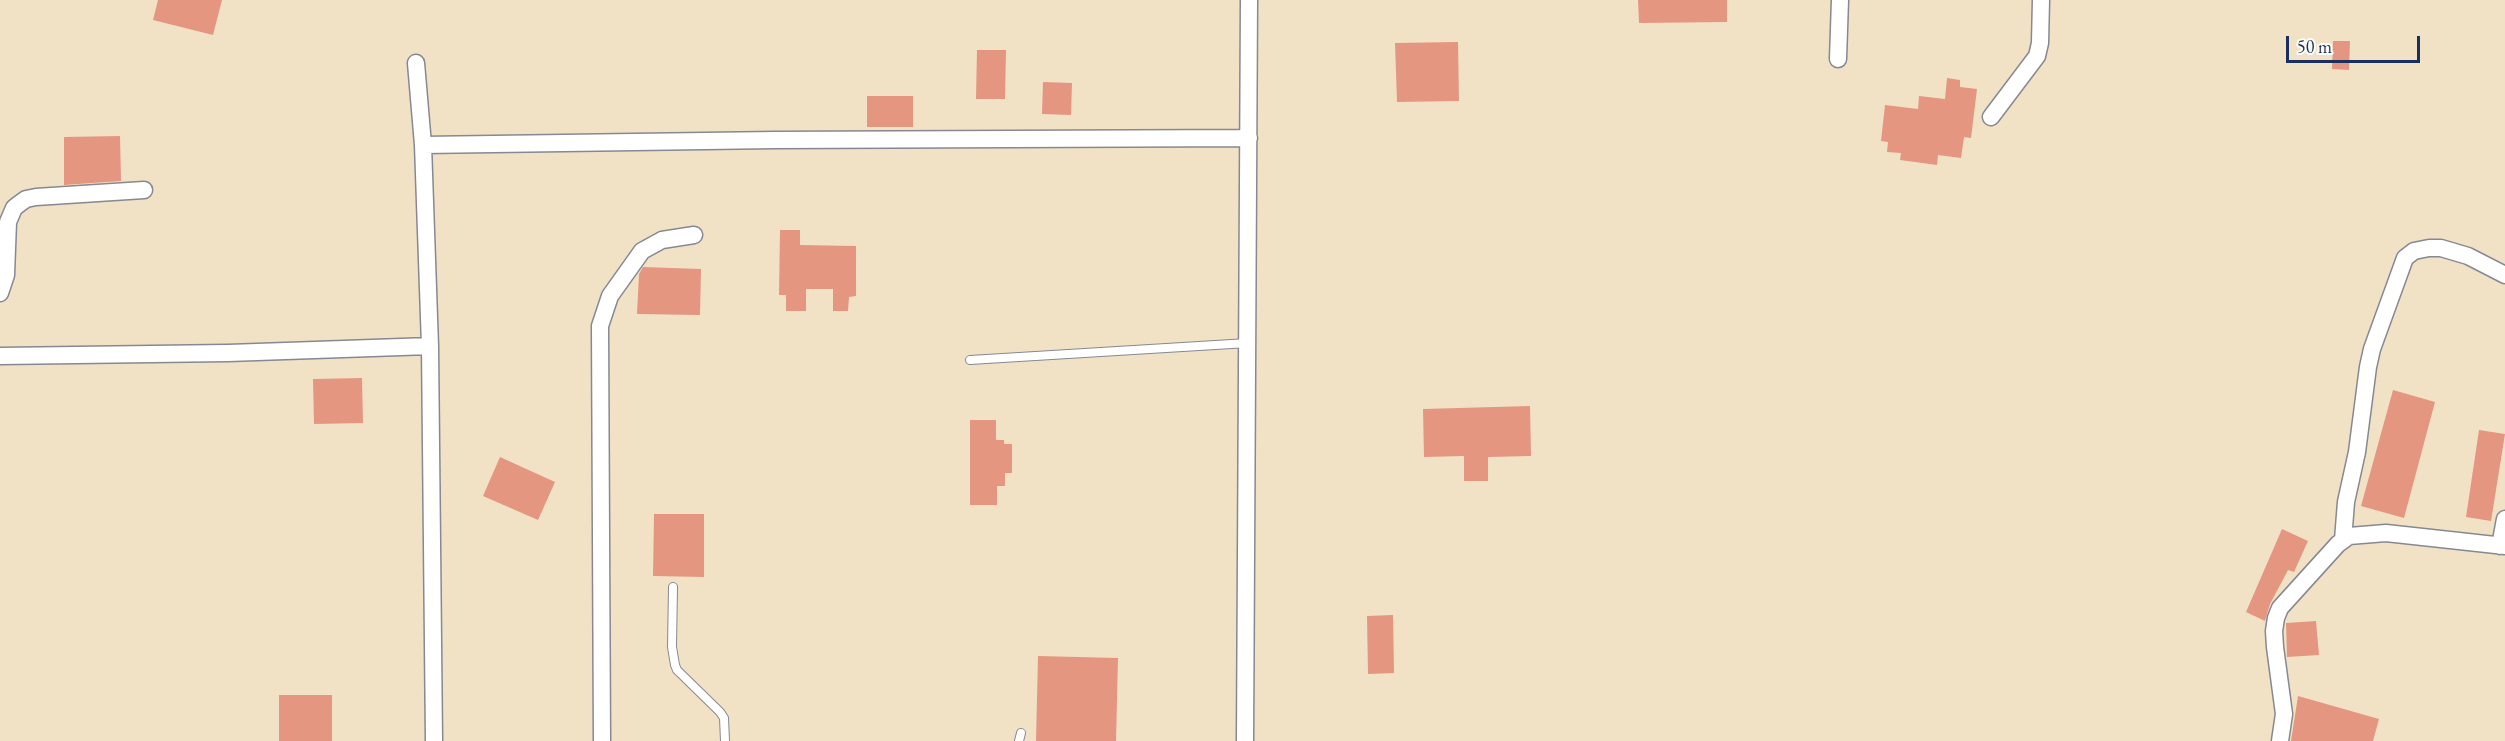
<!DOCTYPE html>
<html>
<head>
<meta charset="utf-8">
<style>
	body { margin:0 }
	#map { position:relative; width:2505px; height:741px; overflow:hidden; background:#f2e2c5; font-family:"EB Garamond",serif }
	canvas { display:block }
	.scale { position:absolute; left:2286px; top:36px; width:134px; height:27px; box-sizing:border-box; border:3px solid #1b2f5e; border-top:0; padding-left:8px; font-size:18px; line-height:21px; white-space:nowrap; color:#1b2f5e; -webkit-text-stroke:4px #fdfcf7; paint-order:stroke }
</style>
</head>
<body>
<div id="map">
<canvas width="2505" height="741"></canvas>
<div class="scale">50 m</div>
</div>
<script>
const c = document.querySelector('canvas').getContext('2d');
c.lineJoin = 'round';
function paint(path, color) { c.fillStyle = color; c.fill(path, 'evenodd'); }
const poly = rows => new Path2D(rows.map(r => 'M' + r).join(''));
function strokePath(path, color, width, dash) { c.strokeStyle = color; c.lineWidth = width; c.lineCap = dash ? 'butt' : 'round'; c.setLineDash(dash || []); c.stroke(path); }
const building = poly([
	[158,0,222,0,213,35,153,20],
	[1638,0,1727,0,1727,22,1639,23],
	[2333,41,2350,41,2349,70,2332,69],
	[1458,42,1459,101,1397,102,1395,43],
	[977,50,1006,50,1005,99,976,99],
	[1947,78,1960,80,1960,87,1977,89,1971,138,1964,137,1961,158,1938,155,1937,165,1900,160,1901,153,1887,152,1888,142,1881,141,1885,105,1918,109,1919,96,1945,99],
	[1043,82,1072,83,1071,115,1042,114],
	[867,96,913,96,913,127,867,127],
	[120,136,121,181,64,185,64,137],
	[780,230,800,230,800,245,856,246,856,296,849,297,848,311,833,311,833,289,806,289,806,311,786,311,786,295,779,295],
	[643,267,701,269,700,315,637,314,639,274],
	[362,378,363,423,314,424,313,379],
	[2393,390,2435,402,2404,518,2361,506],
	[1530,406,1531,456,1488,457,1488,481,1464,481,1464,456,1424,457,1423,409],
	[970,420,996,420,996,440,1004,440,1004,444,1012,444,1012,473,1005,473,1005,486,997,486,997,505,970,505],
	[2479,430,2505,434,2491,521,2466,517],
	[500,457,555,482,538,520,483,496],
	[654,514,704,514,704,577,653,576],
	[2282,529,2308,541,2294,572,2288,570,2270,604,2265,621,2246,612],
	[1393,615,1394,673,1368,674,1367,616],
	[2316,621,2319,655,2287,657,2286,623],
	[1038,656,1118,658,1116,741,1036,741],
	[279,695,332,695,332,741,279,741],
	[2298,696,2379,719,2373,741,2291,741]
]);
const lane = poly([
	[970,360,1248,343],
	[673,587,672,647,675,665,677,670,720,712,724,718,725,741],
	[1019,741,1021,733]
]);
const street = poly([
	[1838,59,1840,0],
	[416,63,423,145,430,346,434,741],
	[1991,117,2037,56,2040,43,2041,0],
	[423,145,775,140,1249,138],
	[0,293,6,275,8,222,14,208,19,204,26,199,36,197,144,190],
	[0,356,228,353,430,346],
	[2343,540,2346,502,2357,452,2368,367,2372,349,2405,258,2414,251,2429,248,2441,248,2468,256,2505,275],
	[2500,546,2505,519],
	[602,741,600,326,610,296,642,251,662,240,694,235],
	[1245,741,1249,0],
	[2280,741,2284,714,2275,647,2274,631,2276,618,2280,608,2338,544,2349,536,2386,533,2505,546]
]);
paint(building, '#e49680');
strokePath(lane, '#868892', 10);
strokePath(street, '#868892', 19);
strokePath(lane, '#fff', 8);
strokePath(street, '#fff', 16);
</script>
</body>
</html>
